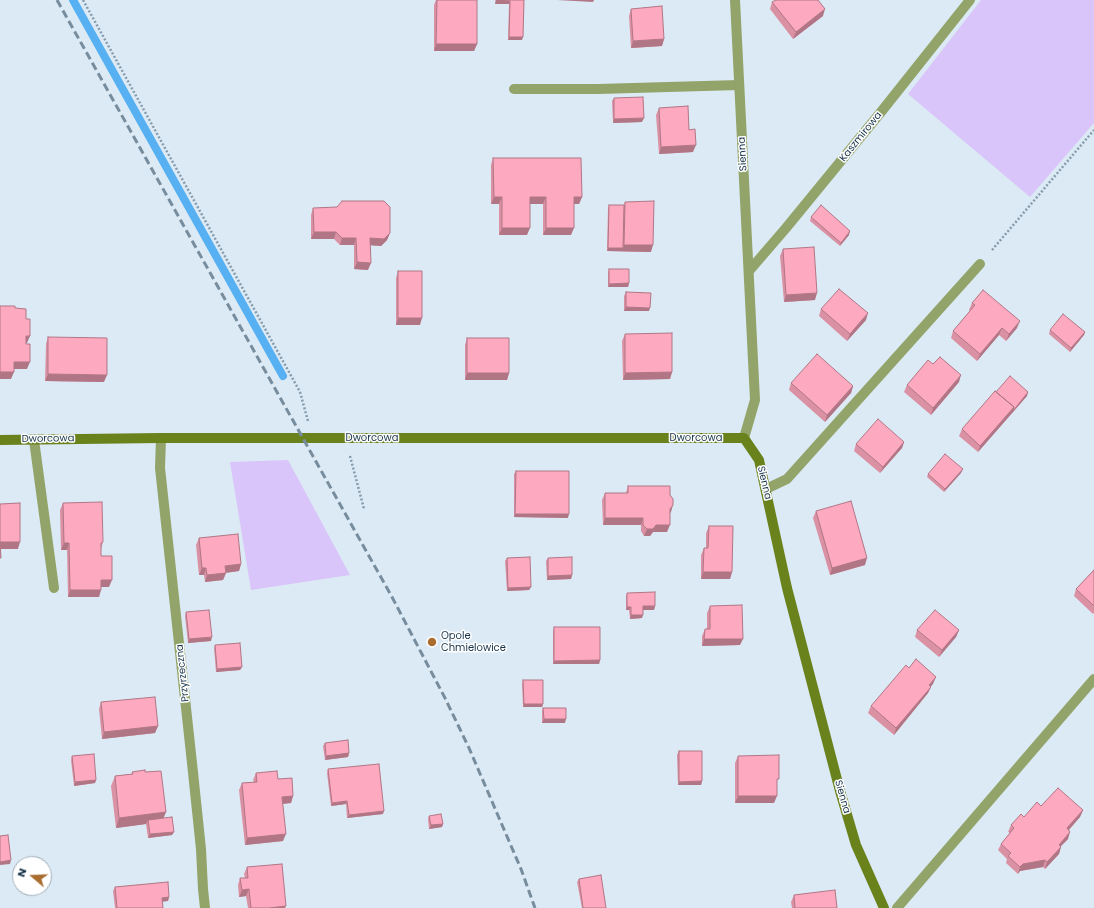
<!DOCTYPE html>
<html>
<head>
<meta charset="utf-8">
<style>
	body { margin:0 }
	#map { position:relative; width:1094px; height:908px; overflow:hidden; background:#dceaf5; font-family:Poppins,sans-serif }
	canvas { display:block }
	.north { position:absolute; left:12px; top:856px; width:40px; height:40px; box-sizing:border-box; background:#fff; border:1px solid #a2aeb7; border-radius:50%; rotate:289deg; font-size:11px; font-weight:700; line-height:16px; text-align:center; color:#16344a }
	.north::after { content:''; display:block; margin:auto; width:14px; height:18px; background:#aa6d30; clip-path:polygon(50% 0,100% 100%,50% 72%,0 100%) }
</style>
</head>
<body>
<div id="map">
<canvas width="1094" height="908"></canvas>
<div class="north">N</div>
</div>
<script>
const c = document.querySelector('canvas').getContext('2d');
c.lineJoin = 'round';
function paint(path, color) { c.fillStyle = color; c.fill(path, 'evenodd'); }
const poly = rows => new Path2D(rows.map(r => 'M' + r).join(''));
function strokePath(path, color, width, dash) { c.strokeStyle = color; c.lineWidth = width; c.lineCap = dash ? 'butt' : 'round'; c.setLineDash(dash || []); c.stroke(path); }
function label(font, color, halo, rows, align = 'center') {
  c.font = font + ' Poppins,sans-serif'; c.lineWidth = 3; c.setLineDash([]); c.textBaseline = 'middle'; c.strokeStyle = halo; c.fillStyle = color; for (const [text, x, y, turn = 0] of rows) {
    c.save(); c.translate(x, y); c.rotate((+turn || 0) * Math.PI / 180); c.textAlign = isNaN(turn) ? turn : align; if (halo) c.strokeText(text, 0, 0); c.fillText(text, 0, 0); c.restore();
  }
}
const green = poly([
	[981,0,1094,0,1094,123,1030,197,908,94],
	[288,460,350,575,251,590,230,462]
]);
const stream = poly([
	[73,0,283,376]
]);
const path = poly([
	[83,0,300,392,308,421],
	[992,250,1094,130],
	[350,456,364,509]
]);
const lane = poly([
	[514,89,598,89,739,85],
	[34,440,54,588],
	[766,489,787,479,980,264],
	[897,908,1094,679]
]);
const street = poly([
	[735,0,755,400,744,438],
	[749,271,786,228,881,112,970,0],
	[161,438,160,468,192,763,201,849,203,889,205,908]
]);
const secondary = poly([
	[0,440,161,438,744,438,759,460,787,588,840,791,856,845,884,908]
]);
const rail = poly([
	[57,0,392,597,445,698,469,748,521,869,535,908]
]);
const wall = poly([
	[436,0,477,0,477,44,474,51,434,51,434,5],
	[496,0,524,0,522,40,508,40,509,4,495,4],
	[772,2,823,16,793,39,770,9],
	[631,9,664,39,662,46,631,48,629,16],
	[614,98,642,122,613,123,612,101],
	[659,108,689,130,693,152,659,154,656,115],
	[493,158,582,197,579,204,574,204,571,235,543,235,543,204,530,204,527,235,499,235,499,204,491,204,491,165],
	[625,202,651,252,607,251,608,208,609,205,624,205],
	[313,208,390,233,387,240,381,246,370,245,368,270,354,269,354,245,340,245,334,239,311,239,311,215],
	[811,217,849,235,840,246,810,221],
	[783,249,815,300,784,302,780,256],
	[609,269,629,283,628,287,608,287,608,272],
	[398,271,420,325,396,325,396,278],
	[626,292,649,311,624,311,624,296],
	[972,303,1017,328,1006,341,999,335,977,361,951,338,953,331,970,311,969,310],
	[821,309,866,320,847,341,819,316],
	[1050,330,1085,332,1084,335,1070,352,1049,334],
	[625,334,672,372,670,379,623,380,622,341],
	[48,337,104,382,45,381,46,344],
	[467,338,509,373,507,380,465,380,465,345],
	[933,364,959,382,931,415,904,392,907,385],
	[791,383,853,386,851,393,825,422,789,390],
	[996,392,1027,396,978,452,959,436,962,429],
	[904,442,902,448,880,473,854,451,856,444],
	[516,471,568,518,514,517,514,474],
	[961,473,944,492,927,477,928,474],
	[628,486,670,495,671,512,670,513,667,532,653,532,650,536,644,536,641,531,641,525,603,525,602,500,605,493,626,493],
	[63,503,103,542,101,549,101,556,109,587,101,587,99,597,68,597,67,550,61,550,60,510],
	[816,511,865,565,830,575,813,518],
	[709,526,732,572,730,579,701,579,701,555,704,548,706,548,706,533],
	[199,538,241,564,239,571,226,573,223,580,205,582,204,575,199,575,196,545],
	[507,558,531,587,529,590,507,591,505,561],
	[548,558,572,575,571,579,547,580,546,561],
	[1094,570,1094,613,1093,614,1074,596,1076,589],
	[627,593,655,606,654,610,643,610,642,618,630,619,629,610,626,610,626,596],
	[710,606,740,645,702,646,702,636,705,629,707,629,707,613],
	[186,612,211,641,188,643,185,616],
	[554,627,600,660,599,664,553,664,553,631],
	[917,630,959,630,956,637,939,657,915,637],
	[215,645,242,667,240,670,216,672,214,648],
	[523,680,543,704,542,707,523,707,522,684],
	[933,684,931,686,928,693,894,735,868,713,871,706],
	[101,702,158,726,155,733,102,739,99,709],
	[543,708,565,723,542,723,542,711],
	[325,743,349,753,348,757,325,760,323,746],
	[679,751,702,781,701,785,678,785,677,755],
	[72,756,96,780,95,783,74,786,71,760],
	[738,756,777,785,774,803,735,803,735,763],
	[328,769,383,814,347,818,346,804,331,806,327,773],
	[132,772,145,772,166,812,163,818,174,832,172,835,148,838,146,824,116,828,111,786,115,776,132,774],
	[256,773,278,779,293,796,291,803,283,804,283,841,245,845,239,790,242,783,254,782,253,780],
	[1041,806,1083,810,1080,817,1069,830,1068,839,1061,846,1059,854,1045,869,1043,867,1020,871,1018,874,1006,863,1007,859,998,850,1001,844,1010,833,1008,832,1011,825],
	[429,816,443,824,442,827,429,829,428,819],
	[247,867,285,908,248,908,246,896,239,897,238,885,240,878,245,878,244,874],
	[579,879,606,908,582,908,577,882],
	[115,887,169,897,168,901,162,901,163,908,115,908,113,891],
	[794,895,837,908,792,908,791,902]
]);
const shadedWall = poly([
	[496,0,510,1,509,4,495,4],
	[557,0,594,0,593,2],
	[825,9,823,16,793,39,796,32],
	[509,37,523,37,522,40,508,40],
	[664,39,662,46,631,48,633,41],
	[436,44,477,44,474,51,434,51],
	[644,118,642,122,613,123,614,119],
	[696,145,693,152,659,154,661,147],
	[494,197,502,197,499,204,491,204],
	[530,197,546,197,543,204,528,204],
	[574,197,582,197,579,204,571,204],
	[502,228,530,228,527,235,499,235],
	[546,228,574,228,571,235,543,235],
	[850,231,849,235,840,246,841,243],
	[314,232,336,232,334,239,311,239],
	[390,233,387,240,381,246,367,245,370,238],
	[342,238,356,238,354,245,340,245],
	[624,245,653,245,651,252,607,251,608,248,623,248],
	[357,262,371,263,368,270,354,269],
	[629,283,628,287,608,287,609,284],
	[817,293,815,300,784,302,786,295],
	[626,307,650,308,649,311,624,311],
	[868,313,866,320,847,341,850,334],
	[398,318,422,318,420,325,396,325],
	[1020,321,1017,328,1006,341,1009,334],
	[1002,328,999,335,977,361,980,354],
	[1085,332,1084,335,1070,352,1071,348],
	[26,336,30,336,27,343,23,343],
	[14,362,30,362,27,369,11,369],
	[0,372,14,372,11,379,0,379],
	[672,372,670,379,623,380,625,373],
	[467,373,509,373,507,380,465,380],
	[48,374,107,375,104,382,45,381],
	[961,375,959,382,931,415,933,408],
	[853,386,851,393,825,422,827,415],
	[1028,392,1027,396,978,452,980,446,1014,407],
	[904,442,902,448,880,473,883,467],
	[963,469,961,473,944,492,945,489],
	[673,505,671,512,667,515,670,509],
	[515,514,569,514,568,518,514,517],
	[605,518,643,518,641,525,603,525],
	[656,525,670,525,667,532,653,532,650,536,644,536,647,529],
	[0,542,20,542,18,549,0,549],
	[64,543,69,543,67,550,61,550],
	[867,558,865,565,830,575,832,568],
	[241,564,239,571,223,573,225,566],
	[202,568,206,568,204,575,199,575],
	[703,572,732,572,730,579,701,579],
	[226,573,223,580,205,582,207,575],
	[572,575,571,579,547,580,548,576],
	[101,580,112,580,109,587,99,587],
	[531,587,529,590,507,591,508,588],
	[70,590,101,590,99,597,68,597],
	[643,606,655,606,654,610,642,610],
	[627,607,631,607,629,610,626,610],
	[631,615,643,615,642,618,630,619],
	[959,630,956,637,939,657,942,650],
	[212,637,211,641,188,643,189,639],
	[704,639,743,639,740,645,702,646],
	[600,660,599,664,553,664,554,661],
	[242,667,240,670,216,672,217,669],
	[936,677,933,684,926,692,929,685],
	[931,687,928,693,894,735,896,728],
	[524,704,543,704,542,707,523,707],
	[544,719,566,719,565,723,542,723],
	[158,726,155,733,102,739,104,732],
	[349,753,348,757,325,760,326,756],
	[96,780,95,783,74,786,75,782],
	[702,781,701,785,678,785,679,782],
	[293,796,291,803,279,804,282,797],
	[738,796,777,796,774,803,735,803],
	[347,801,346,804,331,806,332,803],
	[1083,810,1080,817,1064,835,1067,828],
	[384,811,383,814,347,818,349,815],
	[166,812,162,822,148,820,146,824,116,828,119,818],
	[443,824,442,827,429,829,431,825],
	[174,832,172,835,148,838,150,834],
	[1070,832,1068,839,1056,851,1059,845],
	[286,834,283,841,245,845,247,838],
	[1061,847,1059,854,1045,869,1047,862],
	[11,860,10,864,0,865,0,862],
	[1045,860,1043,867,1020,871,1018,874,1020,867,1023,864],
	[249,889,246,896,239,897,242,890],
	[169,897,168,901,161,902,162,898],
	[286,906,285,908,269,908]
]);
const building = poly([
	[437,0,477,0,477,44,436,44,437,0],
	[496,0,524,0,523,37,509,37,510,1,496,0],
	[776,0,818,0,825,9,796,32,772,2,776,0],
	[662,6,664,39,633,41,631,9,662,6],
	[643,97,644,118,614,119,614,98,643,97],
	[688,106,689,130,695,129,696,145,661,147,659,108,688,106],
	[493,158,581,158,582,197,574,197,574,228,546,228,546,197,530,197,530,228,502,228,502,197,494,197,493,158],
	[342,201,384,201,390,207,390,233,384,239,370,238,371,263,357,262,356,238,342,238,336,232,314,232,313,208,337,207,342,201],
	[654,201,653,245,624,245,625,202,654,201],
	[609,205,624,205,623,248,608,248,609,205],
	[821,205,850,231,841,243,811,217,821,205],
	[814,247,817,293,786,295,783,249,814,247],
	[609,269,629,269,629,283,609,284,609,269],
	[398,271,422,271,422,318,398,318,398,271],
	[839,289,868,313,850,334,821,309,839,289],
	[983,290,1020,321,1009,334,1002,328,980,354,953,331,975,305,972,303,983,290],
	[626,292,651,293,650,308,626,307,626,292],
	[0,306,15,306,15,308,26,309,26,319,30,319,30,336,26,336,26,344,30,344,30,362,14,362,14,372,0,372,0,306],
	[1063,314,1085,332,1071,348,1050,330,1063,314],
	[672,333,672,372,625,373,625,334,672,333],
	[48,337,107,338,107,375,48,374,48,337],
	[467,338,509,338,509,373,467,373,467,338],
	[817,354,853,386,827,415,791,383,817,354],
	[940,357,961,375,933,408,907,385,928,360,933,364,940,357],
	[1010,376,1028,392,1013,411,1014,407,996,392,1010,376],
	[995,391,1014,407,980,446,962,429,995,391],
	[878,419,904,442,883,467,856,444,878,419],
	[945,454,963,469,945,489,928,474,945,454],
	[516,471,569,471,569,514,515,514,516,471],
	[628,486,670,486,670,495,673,499,673,505,670,509,670,525,656,525,653,529,647,529,643,525,643,518,605,518,605,493,628,493,628,486],
	[851,501,867,558,832,568,816,511,851,501],
	[102,502,103,542,101,543,101,556,112,556,112,580,101,580,101,590,70,590,69,543,64,543,63,503,102,502],
	[20,503,20,542,0,542,1,558,0,558,0,504,20,503],
	[709,526,733,526,732,572,703,572,704,548,708,548,709,526],
	[238,534,241,564,225,566,226,573,207,575,206,568,202,568,199,538,238,534],
	[530,557,531,587,508,588,507,558,530,557],
	[572,557,572,575,548,576,548,558,572,557],
	[1094,570,1094,606,1076,589,1094,570],
	[655,592,655,606,643,606,643,615,631,615,631,607,627,607,627,593,655,592],
	[742,605,743,639,704,639,705,629,710,629,710,606,742,605],
	[209,610,212,637,189,639,186,612,209,610],
	[935,610,959,630,942,650,917,630,935,610],
	[554,627,600,627,600,660,554,661,554,627],
	[240,643,242,667,217,669,215,645,240,643],
	[916,659,936,677,929,685,931,687,896,728,871,706,906,665,909,668,916,659],
	[523,680,543,680,543,704,524,704,523,680],
	[155,697,158,726,104,732,101,702,155,697],
	[543,708,566,708,566,719,544,719,543,708],
	[348,740,349,753,326,756,325,743,348,740],
	[679,751,702,751,702,781,679,782,679,751],
	[94,754,96,780,75,782,72,756,94,754],
	[779,755,779,779,777,779,777,796,738,796,738,756,779,755],
	[379,764,384,811,349,815,347,801,332,803,328,769,379,764],
	[145,770,145,772,161,771,166,812,119,818,115,776,133,774,132,772,145,770],
	[277,771,278,779,292,778,293,796,282,797,286,834,247,838,242,783,257,782,256,773,277,771],
	[1058,788,1083,810,1067,828,1070,832,1059,845,1061,847,1047,862,1045,860,1023,864,1020,867,1008,856,1011,853,1001,844,1014,828,1011,825,1021,814,1024,817,1037,802,1041,806,1058,788],
	[441,814,443,824,431,825,429,816,441,814],
	[172,817,174,832,150,834,148,820,172,817],
	[8,835,11,860,0,862,0,836,8,835],
	[282,864,286,906,269,908,251,908,249,889,242,890,240,878,248,878,247,867,282,864],
	[601,875,606,908,583,908,579,879,601,875],
	[168,882,169,897,162,898,163,908,117,908,115,887,168,882],
	[835,890,837,908,795,908,794,895,835,890]
]);
const markers = [
	[432,642,5,"#aa6d30"]
];
const streetNames = [
	["Kaszmirowa",861,137,-51],
	["Sienna",743,154,-93],
	["Dworcowa",372,438],
	["Dworcowa",696,438],
	["Dworcowa",48,439,-1],
	["Sienna",764,483,77],
	["Przyrzeczna",183,673,-96],
	["Sienna",842,797,74]
];
const poiNames = [
	["Opole",441,636],
	["Chmielowice",441,648]
];
paint(green, '#d9c5f9');
strokePath(stream, '#57b0f1', 8);
strokePath(path, '#869bab', 2.5, [2, 2]);
strokePath(lane, '#92a469', 10);
strokePath(street, '#92a469', 10);
strokePath(secondary, '#6a821c', 10);
strokePath(rail, '#778d9e', 3, [8, 4]);
paint(wall, '#da91a4');
paint(shadedWall, '#b17686');
paint(building, '#fda9bf');
strokePath(building, '#b17686', 1);
for (const [x, y, r, color] of markers) { const dot = new Path2D(); dot.arc(x, y, r, 0, 2 * Math.PI); c.fillStyle = color; c.fill(dot); strokePath(dot, '#fff', 1.5); }
label('10px', '#16344a', '#fff', streetNames);
label('10px', '#16344a', '#fff', poiNames, 'left');
</script>
</body>
</html>
